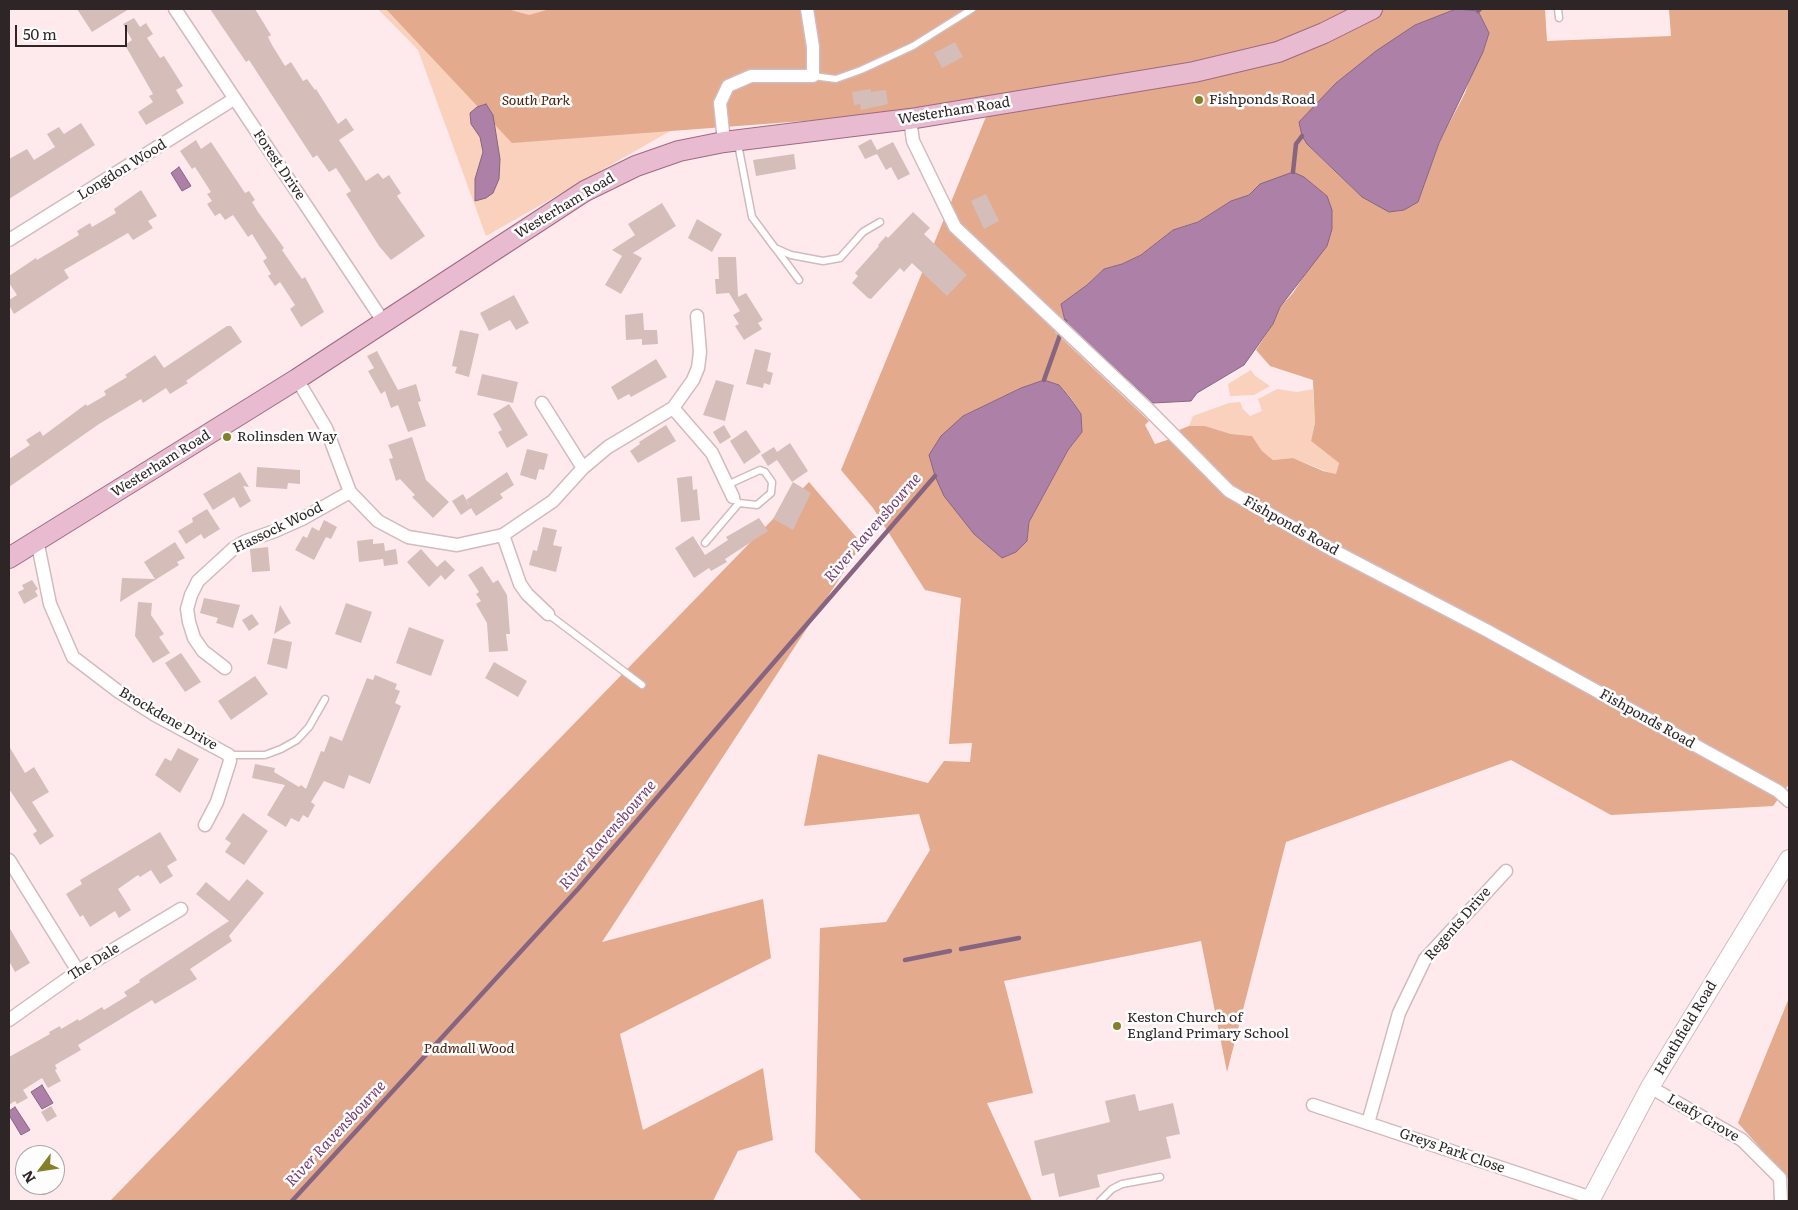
<!DOCTYPE html>
<html>
<head>
<meta charset="utf-8">
<style>
	body { margin:0 }
	#map { position:relative; width:1798px; height:1210px; overflow:hidden; background:#feeaed; font-family:Literata,serif }
	canvas { display:block }
	.frame { position:absolute; inset:0; border:10px solid #2e2526; pointer-events:none }
	.north { position:absolute; left:15px; top:1145px; width:50px; height:50px; box-sizing:border-box; background:#fdfdfd; border:1px solid #aaa7a7; border-radius:50%; rotate:239deg; font-size:14px; font-weight:700; line-height:20px; text-align:center; color:#2e2526 }
	.north::after { content:''; display:block; margin:auto; width:18px; height:22px; background:#848028; clip-path:polygon(50% 0,100% 100%,50% 72%,0 100%) }
	.scale { position:absolute; left:15px; top:25px; width:112px; height:22px; box-sizing:border-box; border:2px solid #2e2526; border-top:0; padding-left:6px; font-size:15px; line-height:18px; white-space:nowrap; color:#2e2526; -webkit-text-stroke:4px #fdfdfd; paint-order:stroke }
</style>
</head>
<body>
<div id="map">
<canvas width="1798" height="1210"></canvas>
<div class="frame"></div>
<div class="north">N</div>
<div class="scale">50 m</div>
</div>
<script>
const c = document.querySelector('canvas').getContext('2d');
c.lineJoin = 'round';
function paint(path, color) { c.fillStyle = color; c.fill(path, 'evenodd'); }
const poly = rows => new Path2D(rows.map(r => 'M' + r).join(''));
function strokePath(path, color, width, dash) { c.strokeStyle = color; c.lineWidth = width; c.lineCap = dash ? 'butt' : 'round'; c.setLineDash(dash || []); c.stroke(path); }
function label(font, color, halo, rows, align = 'center') {
  c.font = font + ' Literata,serif'; c.lineWidth = 5; c.setLineDash([]); c.textBaseline = 'middle'; c.strokeStyle = halo; c.fillStyle = color; for (const [text, x, y, turn = 0] of rows) {
    c.save(); c.translate(x, y); c.rotate((+turn || 0) * Math.PI / 180); c.textAlign = isNaN(turn) ? turn : align; if (halo) c.strokeText(text, 0, 0); c.fillText(text, 0, 0); c.restore();
  }
}
const green = poly([
	[378,9,611,9,693,118,486,236,418,50],
	[1251,370,1255,376,1270,386,1254,395,1230,396,1228,384],
	[1277,389,1297,392,1313,389,1315,423,1311,441,1339,463,1336,475,1293,458,1273,460,1262,451,1252,436,1231,434,1205,426,1189,426,1193,416,1229,403,1240,402,1243,409,1250,416,1262,411,1258,399]
]);
const forest = poly([
	[386,9,507,9,529,15,550,9,1456,9,1415,25,1336,83,1307,144,1362,197,1418,202,1439,143,1465,93,1474,67,1483,52,1489,33,1478,11,1467,9,1545,9,1547,41,1671,36,1669,9,1789,9,1789,784,1773,806,1611,815,1511,760,1286,842,1227,1072,1201,941,1004,981,1033,1093,987,1103,1032,1201,862,1201,815,1152,820,928,886,922,930,850,919,814,804,826,818,754,928,783,944,761,970,762,972,743,949,744,961,598,925,590,873,508,841,470,990,107,512,143],
	[1304,177,1327,196,1313,262,1293,293,1280,307,1273,324,1256,350,1270,366,1313,380,1315,423,1311,441,1339,463,1336,474,1323,471,1293,458,1273,460,1262,451,1252,436,1231,434,1205,426,1189,426,1179,430,1208,464,1199,471,1170,439,1155,444,1145,425,1149,421,1055,332,1065,321,1061,304,1087,285,1104,269,1122,264,1141,255,1173,230,1198,222,1231,201,1249,195,1260,184],
	[1044,380,1059,385,1071,398,1081,414,1082,432,1068,450,1029,522,1027,541,963,416,1021,388],
	[809,482,862,544,602,942,763,899,771,958,620,1034,643,1130,763,1068,773,1140,738,1151,713,1201,110,1201],
	[1789,998,1789,1180,1738,1123]
]);
const water = poly([
	[1456,9,1478,11,1489,33,1483,52,1439,143,1418,202,1404,210,1389,212,1362,197,1307,144,1302,136,1299,122,1336,83,1376,51,1415,25,1456,9],
	[486,104,493,115,500,159,499,179,493,193,486,198,475,201,475,179,483,152,480,137,471,124,470,113,477,107,486,104],
	[179,167,191,186,182,191,171,173,179,167],
	[1293,172,1304,177,1327,196,1332,210,1332,229,1327,246,1280,307,1273,324,1244,365,1197,393,1191,401,1153,403,1065,321,1061,304,1087,285,1104,269,1122,264,1141,255,1173,230,1198,222,1231,201,1249,195,1260,184,1293,172],
	[1044,380,1059,385,1070,398,1081,414,1082,432,1068,450,1029,522,1027,541,1016,552,1002,558,974,534,944,496,935,476,929,455,941,436,963,416,1021,388,1044,380],
	[42,1085,53,1103,42,1109,31,1092,42,1085],
	[15,1107,30,1130,21,1135,9,1115,9,1111,15,1107]
]);
const stream = poly([
	[1478,11,1480,9],
	[1293,172,1296,144,1302,136],
	[1044,380,1065,321],
	[961,949,1019,938],
	[905,960,950,951],
	[292,1201,578,889,935,476]
]);
const building = poly([
	[77,9,129,9,92,32],
	[210,9,255,9,271,35,268,37,272,45,285,66,291,62,303,81,307,79,315,90,316,89,338,124,346,118,354,130,339,140,366,181,378,173,383,179,389,175,401,193,397,196,425,236,391,260,379,246,346,194,351,191,336,168,329,172,317,155,313,158,249,60,246,62],
	[134,18,140,27,146,23,153,34,147,38,160,58,164,56,183,86,176,90,184,103,146,125,138,112,153,102,149,96,153,94,125,45,132,40,123,24],
	[955,42,963,57,942,68,934,53],
	[871,89,871,92,886,90,888,104,861,110,860,104,854,105,852,92],
	[81,123,95,145,9,199,9,159,27,149,34,160,55,147,47,134,59,127,64,134],
	[871,139,877,150,893,142,910,174,898,180,891,167,886,170,877,154,865,159,858,146],
	[196,140,201,149,211,142,245,193,249,191,255,200,252,202,258,212,284,248,282,250,302,279,305,277,324,312,301,327,290,309,295,305,280,282,275,286,268,276,271,274,263,261,267,258,252,234,248,237,233,215,225,220,220,213,215,216,207,204,212,201,207,194,211,192,195,167,192,169,180,151],
	[794,154,796,169,756,176,753,160],
	[141,190,157,216,148,221,153,228,133,240,128,233,64,270,69,278,14,314,9,305,9,300,17,295,9,283,9,276,36,258,37,260,79,235,77,231,90,223,92,227,116,213,114,209],
	[986,194,999,221,984,229,971,201],
	[662,203,676,226,633,253,642,258,621,294,605,285,622,256,612,250,635,235,628,224],
	[913,212,930,228,924,234,967,275,947,296,912,263,904,272,900,268,871,299,868,298,852,283,858,276,855,273,879,246,878,245,886,236,888,238],
	[697,219,722,234,712,252,688,238],
	[718,257,736,257,738,297,746,293,763,320,758,323,762,329,744,340,735,326,739,324,733,315,740,311,729,293,716,294,715,279,719,279],
	[514,295,529,323,516,330,510,320,489,331,480,313],
	[643,313,644,330,657,330,658,344,642,345,642,339,626,340,625,315],
	[227,326,231,326,242,342,186,381,188,383,170,394,166,388,143,403,141,399,99,424,9,487,9,459,30,445,26,440,40,431,43,436,86,404,87,406,106,395,104,391,127,377,125,375,155,355,164,368],
	[460,330,479,334,469,377,455,373,457,367,452,366],
	[755,349,771,353,767,371,773,373,770,385,764,383,763,388,746,384],
	[377,351,398,390,416,384,421,401,418,402,426,426,408,432,398,405,391,408,385,391,381,394,368,371,374,368,367,356],
	[656,359,667,377,631,397,629,394,618,400,611,387],
	[482,374,518,382,513,403,477,395],
	[716,380,734,385,725,421,703,415],
	[509,404,528,435,507,448,498,432,502,430,493,414],
	[666,425,676,441,638,463,630,451,640,444,639,442],
	[724,425,731,437,720,444,713,432],
	[746,430,761,452,744,464,730,441],
	[412,437,426,480,449,502,433,518,412,497,415,495,400,479,396,481,389,459,393,458,388,445],
	[790,443,808,471,792,482,777,460,768,466,761,455,774,447,777,452],
	[527,449,548,454,544,470,539,469,536,480,520,475],
	[257,467,300,470,300,484,288,483,287,489,256,487],
	[240,472,249,487,243,486,251,501,240,508,234,497,213,510,203,494],
	[507,472,514,485,500,494,503,498,476,516,466,500],
	[692,476,693,490,697,489,700,520,681,522,677,478],
	[793,482,811,493,793,530,773,519],
	[463,494,471,508,461,515,452,501],
	[207,509,220,529,204,539,201,534,186,544,178,531,193,522,192,518],
	[759,518,768,531,725,559,727,562,711,571,709,568,694,578,675,548,693,536,705,555,728,540,726,537],
	[324,520,337,527,331,539,326,537,314,560,295,550,303,536,307,538,312,527,319,531],
	[543,527,557,530,553,545,562,547,556,572,529,565,533,550,537,551],
	[373,539,373,544,384,543,385,551,396,549,398,564,384,566,383,559,359,562,357,541],
	[175,542,185,558,177,562,179,565,120,602,122,578,155,579,144,562],
	[268,547,270,571,252,572,250,549],
	[421,549,437,567,445,560,455,570,445,580,441,575,429,587,407,562],
	[482,566,493,583,498,580,507,595,510,634,506,634,508,651,489,652,487,623,476,604,481,601,476,594,479,592,468,575],
	[32,580,38,589,35,591,38,596,24,604,18,592,24,589,22,585],
	[204,598,240,605,233,628,216,623,218,618,200,613],
	[138,602,152,603,151,615,164,634,159,637,170,653,153,663,135,636],
	[346,603,372,612,361,643,335,634],
	[280,605,291,623,274,634],
	[252,614,259,624,249,631,242,620],
	[409,627,444,640,431,676,396,663],
	[273,638,292,642,287,669,267,664],
	[181,653,201,682,185,692,165,663],
	[494,662,527,681,518,697,485,678],
	[375,675,397,684,395,689,400,691,395,703,401,706,370,784,349,775,344,789,324,781,311,802,315,805,308,818,303,815,299,822,291,818,286,827,267,815,285,785,252,778,255,764,275,768,274,772,299,787,301,785,306,789,321,751,324,752,330,736,342,741,367,678,373,680],
	[255,676,268,694,231,720,218,701],
	[9,746,25,773,34,767,49,792,32,802,54,836,40,845,33,834,37,831,9,789],
	[178,748,199,759,180,793,155,775,165,758,171,761],
	[243,813,268,831,244,865,225,852,231,843,225,839],
	[160,832,177,860,167,866,173,876,160,884,151,870,140,877,138,875,118,889,131,910,119,918,115,911,90,927,83,915,80,917,66,894,82,884,80,880],
	[247,879,264,893,229,936,232,941,190,969,197,979,155,1004,152,1000,78,1045,81,1050,55,1065,57,1069,55,1070,61,1081,48,1088,42,1078,23,1090,28,1098,17,1104,15,1101,9,1105,9,1057,50,1034,49,1032,60,1026,61,1029,78,1019,79,1021,102,1007,104,1010,127,996,124,992,140,982,139,980,229,921,196,894,206,882,229,901],
	[9,927,30,963,15,972,9,961],
	[1135,1094,1139,1111,1173,1103,1180,1134,1166,1137,1171,1158,1097,1175,1100,1187,1059,1197,1054,1173,1042,1176,1034,1141,1110,1122,1105,1101],
	[51,1106,57,1116,47,1122,41,1112]
]);
const lane = poly([
	[1558,9,1559,18],
	[813,76,836,79,861,70,913,46,972,9],
	[738,144,752,217,775,248,791,255,823,261,840,258,863,232,880,222],
	[776,249,799,280],
	[727,485,760,470,765,472,772,482,771,493,757,505,739,503,733,497],
	[705,543,739,503],
	[548,614,642,685],
	[229,755,265,755,281,749,297,740,309,727,325,699],
	[1100,1201,1112,1189,1122,1184,1160,1177]
]);
const street = poly([
	[175,9,383,321],
	[910,119,913,141,955,227,1149,410,1229,491,1327,547,1486,630,1778,791,1789,801],
	[724,142,720,103,728,86,751,76,813,76,813,47,807,9],
	[9,240,234,99],
	[297,379,326,428,350,492,378,521,408,537,457,545,503,535,553,501,583,468,608,447,673,408,693,380,698,368,700,352,697,316],
	[542,403,583,468],
	[673,408,712,453,733,497],
	[503,535,520,584,527,594,548,614],
	[37,540,50,604,73,657,119,692,155,715,229,755,230,761,217,802,205,825],
	[225,668,203,651,194,638,189,622,187,609,191,595,198,581,234,548,246,541,275,531,302,519,350,492],
	[9,860,78,971],
	[9,1020,78,971,181,909],
	[1650,1087,1742,1140,1780,1178,1781,1201],
	[1313,1105,1592,1198],
	[1368,1123,1399,1013,1425,959,1506,871]
]);
const secondary = poly([
	[1590,1201,1650,1087,1789,859]
]);
const primary = poly([
	[9,558,297,379,585,191,636,166,679,151,724,142,910,119,1194,72,1278,52,1324,33,1372,9]
]);
const markers = [
	[1199,100,5,"#848028"],
	[227,437,5,"#848028"],
	[1117,1026,5,"#848028"]
];
const poiNames = [
	["Fishponds Road",1209,100],
	["Rolinsden Way",237,437],
	["Keston Church of",1127,1018],
	["England Primary School",1127,1034]
];
const parkNames = [
	["South Park",536,101],
	["Padmall Wood",469,1049]
];
const streetNames = [
	["Westerham Road",954,111,-9],
	["Forest Drive",279,165,56],
	["Longdon Wood",122,170,-32],
	["Westerham Road",565,206,-31],
	["Westerham Road",161,464,-32],
	["Fishponds Road",1291,526,29],
	["Hassock Wood",278,528,-26],
	["Brockdene Drive",168,719,30],
	["Fishponds Road",1647,719,29],
	["Regents Drive",1458,924,-49],
	["The Dale",94,962,-32],
	["Heathfield Road",1686,1028,-59],
	["Leafy Grove",1703,1118,30],
	["Greys Park Close",1452,1151,19]
];
const waterNames = [
	["River Ravensbourne",873,528,-49],
	["River Ravensbourne",608,835,-49],
	["River Ravensbourne",336,1134,-47]
];
paint(green, '#f9d1bc');
paint(forest, '#e3aa8d');
paint(water, '#ad80a8');
strokePath(water, '#876581', 1);
strokePath(stream, '#876581', 4.5);
paint(building, '#d5bdb9');
strokePath(lane, '#d2babd', 9);
strokePath(street, '#d2babd', 15);
strokePath(secondary, '#d2babd', 20);
strokePath(primary, '#9e6981', 22);
strokePath(lane, '#fff', 6);
strokePath(street, '#fff', 12);
strokePath(secondary, '#fff', 18);
strokePath(primary, '#e9bbd1', 20);
for (const [x, y, r, color] of markers) { const dot = new Path2D(); dot.arc(x, y, r, 0, 2 * Math.PI); c.fillStyle = color; c.fill(dot); strokePath(dot, '#fdfdfd', 2); }
label('14px', '#2e2526', '#fdfdfd', poiNames, 'left');
label('italic 14px', '#47220c', '#fdfdfd', parkNames);
label('14px', '#2e2526', '#fdfdfd', streetNames);
label('italic 15px', '#773d72', '#fdfdfd', waterNames);
</script>
</body>
</html>
